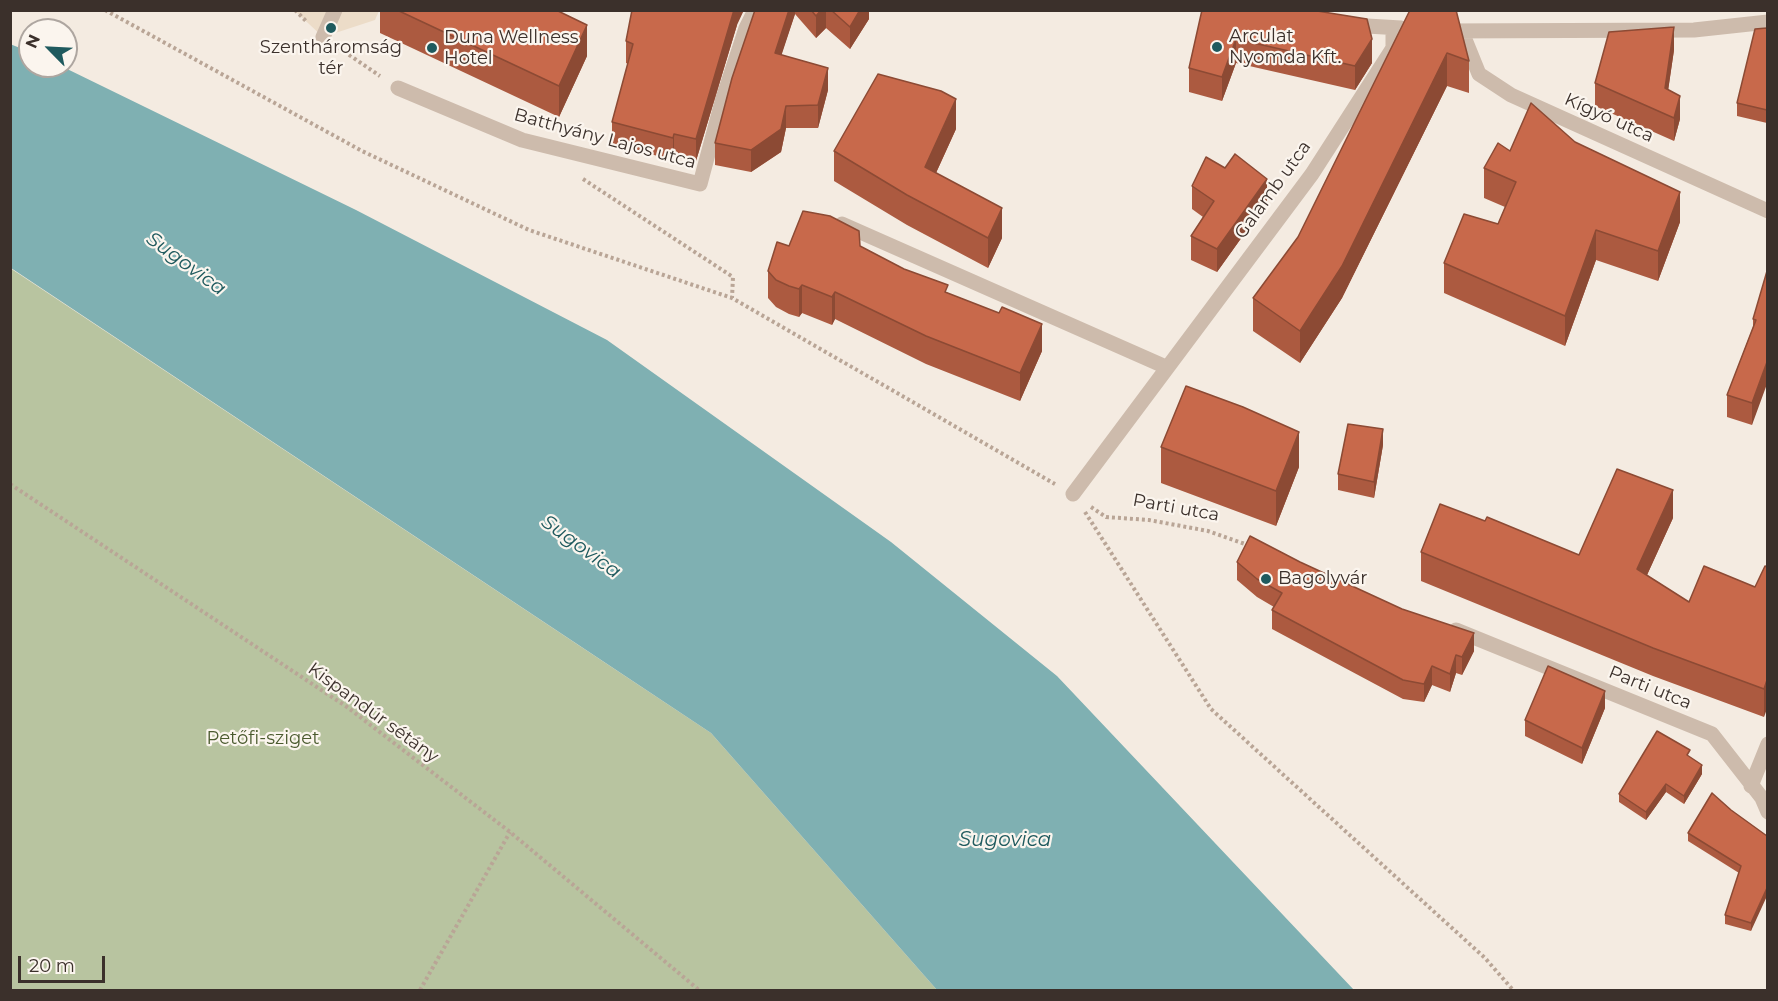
<!DOCTYPE html>
<html>
<head>
<meta charset="utf-8">
<style>
	body { margin:0 }
	#map { position:relative; width:1778px; height:1001px; overflow:hidden; background:#f4ebe1; font-family:Montserrat,sans-serif }
	canvas { display:block }
	.frame { position:absolute; inset:0; border:12px solid #3b302b; pointer-events:none }
	.north { position:absolute; left:18px; top:18px; width:60px; height:60px; box-sizing:border-box; background:#fbf5ee; border:2px solid #aea6a0; border-radius:50%; rotate:294deg; font-size:16px; font-weight:700; line-height:24px; text-align:center; color:#3b302b }
	.north::after { content:''; display:block; margin:auto; width:21px; height:27px; background:#1f5a5e; clip-path:polygon(50% 0,100% 100%,50% 72%,0 100%) }
	.scale { position:absolute; left:18px; top:956px; width:87px; height:27px; box-sizing:border-box; border:3px solid #3b302b; border-top:0; padding-left:8px; font-size:18px; line-height:21px; white-space:nowrap; color:#3b302b; -webkit-text-stroke:4px #fbf5ee; paint-order:stroke }
</style>
</head>
<body>
<div id="map">
<canvas width="1778" height="1001"></canvas>
<div class="frame"></div>
<div class="north">N</div>
<div class="scale">20 m</div>
</div>
<script>
const c = document.querySelector('canvas').getContext('2d');
c.lineJoin = 'round';
function paint(path, color) { c.fillStyle = color; c.fill(path, 'evenodd'); }
const poly = rows => new Path2D(rows.map(r => 'M' + r).join(''));
function strokePath(path, color, width, dash) { c.strokeStyle = color; c.lineWidth = width; c.lineCap = dash ? 'butt' : 'round'; c.setLineDash(dash || []); c.stroke(path); }
function label(font, color, halo, rows, align = 'center') {
  c.font = font + ' Montserrat,sans-serif'; c.lineWidth = 4.5; c.setLineDash([]); c.textBaseline = 'middle'; c.strokeStyle = halo; c.fillStyle = color; for (const [text, x, y, turn = 0] of rows) {
    c.save(); c.translate(x, y); c.rotate((+turn || 0) * Math.PI / 180); c.textAlign = isNaN(turn) ? turn : align; if (halo) c.strokeText(text, 0, 0); c.fillText(text, 0, 0); c.restore();
  }
}
const green = poly([
	[10,268,711,733,937,990,11,990]
]);
const plaza = poly([
	[295,11,379,11,375,20,323,37]
]);
const water = poly([
	[10,44,30,52,30,66,61,66,356,210,607,340,891,542,1057,676,1354,990,937,990,711,733,11,268]
]);
const path = poly([
	[105,10,362,151,529,230,732,298,1055,484],
	[295,10,306,21],
	[339,48,380,76],
	[583,179,733,277,732,298],
	[10,484,347,707,510,832,699,990],
	[1091,507,1106,517,1149,520,1208,531,1248,545],
	[1085,512,1211,709,1485,958,1513,990],
	[420,990,510,832]
]);
const street = poly([
	[1350,25,1401,28],
	[1443,31,1694,30,1768,22],
	[1462,32,1479,74,1511,95,1768,211],
	[323,37,335,10],
	[398,88,522,140,700,184,723,98,746,28,755,10],
	[842,224,1166,367],
	[1073,494,1312,174,1393,48,1393,28],
	[1456,630,1712,734,1762,798,1768,812],
	[1751,786,1768,744]
]);
const wall = poly([
	[380,10,556,10,587,56,559,117,380,33],
	[755,10,869,10,869,19,850,49,826,28,816,38,795,14,781,55,828,90,818,128,786,128,781,152,751,172,715,165,715,143],
	[1202,10,1372,63,1355,90,1236,63,1222,101,1189,92,1189,68],
	[1410,10,1469,61,1469,93,1447,86,1342,298,1300,363,1253,331,1253,298,1298,237],
	[737,25,696,161,674,157,673,160,612,144,612,122,628,64,626,63,626,41],
	[1767,28,1767,123,1737,116,1737,103],
	[1674,50,1668,90,1680,119,1674,141,1595,106,1595,83],
	[956,129,936,173,1002,238,988,268,907,225,834,181,834,151],
	[1575,142,1680,222,1658,281,1596,260,1565,346,1444,293,1444,263,1498,224,1505,207,1484,198,1484,168,1510,151],
	[1192,186,1267,202,1217,272,1191,260,1191,236,1203,217,1192,209],
	[789,246,860,246,948,293,1042,351,1020,401,926,364,835,319,832,325,802,313,799,317,789,314,776,307,768,298,768,271],
	[1767,271,1752,425,1727,417,1727,395,1753,327,1753,319],
	[1383,445,1374,498,1338,490,1338,474],
	[1161,447,1299,467,1276,526,1161,483],
	[1673,518,1647,575,1689,602,1755,587,1765,566,1764,717,1653,676,1421,581,1421,552,1579,555],
	[1237,562,1300,562,1474,651,1462,675,1456,673,1450,692,1432,685,1424,702,1403,699,1272,629,1272,610,1274,607,1257,597,1237,580],
	[1605,708,1582,764,1525,736,1525,720],
	[1690,758,1702,774,1684,804,1666,792,1646,820,1619,802,1619,794],
	[1731,810,1767,836,1751,931,1725,924,1725,915,1739,873,1688,841,1688,833]
]);
const shadedWall = poly([
	[734,10,744,10,737,25,696,161,696,139],
	[789,10,795,10,795,14,775,75,775,53],
	[821,10,826,10,826,28,816,38,816,16],
	[860,10,869,10,869,19,850,49,850,27],
	[587,25,587,56,559,117,559,86],
	[1674,27,1674,50,1665,112,1665,88],
	[1236,39,1236,63,1222,101,1222,77],
	[1372,39,1372,63,1355,90,1355,66],
	[1447,53,1447,86,1342,298,1300,363,1300,331],
	[828,68,828,90,818,128,818,105],
	[1680,96,1680,119,1674,141,1674,118],
	[956,99,956,129,925,197,925,167],
	[786,106,786,128,781,152,751,172,751,150],
	[674,134,674,157,673,160,673,138],
	[1267,179,1267,202,1217,272,1217,249],
	[1680,192,1680,222,1658,281,1658,251],
	[1002,208,1002,238,988,268,988,238],
	[1596,230,1596,260,1565,346,1565,316],
	[802,285,802,313,799,317,799,289],
	[835,292,835,319,832,325,832,297],
	[1042,324,1042,351,1020,401,1020,373],
	[1767,362,1767,384,1752,425,1752,403],
	[1383,429,1383,445,1374,498,1374,482],
	[1299,432,1299,467,1276,526,1276,491],
	[1673,490,1673,518,1637,597,1637,569],
	[1474,633,1474,651,1462,675,1462,657],
	[1456,655,1456,673,1450,692,1450,674],
	[1432,666,1432,685,1424,702,1424,684],
	[1767,680,1767,709,1764,717,1764,689],
	[1605,691,1605,708,1582,764,1582,748],
	[1702,765,1702,774,1684,804,1684,796],
	[1666,784,1666,792,1646,820,1646,812],
	[1767,888,1767,896,1751,931,1751,923]
]);
const building = poly([
	[397,10,556,10,587,25,559,86,397,10],
	[632,10,734,10,696,139,674,134,673,138,612,122,633,44,626,41,632,10],
	[755,10,789,10,775,53,828,68,818,105,786,106,781,129,751,150,715,143,732,78,755,10],
	[811,10,821,10,816,16,811,10],
	[831,10,860,10,850,27,831,10],
	[1202,10,1311,10,1367,19,1372,39,1355,66,1236,39,1222,77,1189,68,1202,10],
	[1410,10,1456,10,1469,61,1447,53,1342,266,1300,331,1253,298,1298,237,1410,10],
	[1674,27,1665,88,1680,96,1674,118,1595,83,1609,32,1674,27],
	[1767,28,1767,110,1737,103,1755,29,1767,28],
	[878,74,941,91,956,99,925,167,1002,208,988,238,907,195,834,151,878,74],
	[1531,103,1575,142,1680,192,1658,251,1596,230,1565,316,1444,263,1464,214,1498,224,1516,182,1484,168,1498,143,1510,151,1531,103],
	[1235,154,1267,179,1217,249,1191,236,1214,201,1192,186,1206,157,1225,168,1235,154],
	[803,211,830,216,859,231,860,246,904,269,948,285,945,292,999,313,1002,307,1042,324,1020,373,926,336,835,292,832,297,802,285,799,289,789,286,776,280,768,271,777,242,789,246,803,211],
	[1767,271,1767,362,1752,403,1727,395,1756,320,1753,319,1767,271],
	[1186,386,1243,407,1299,432,1276,491,1161,447,1186,386],
	[1348,424,1383,429,1374,482,1338,474,1348,424],
	[1617,469,1673,490,1637,569,1689,602,1704,566,1755,587,1765,566,1767,567,1767,680,1764,689,1653,648,1421,552,1440,504,1485,521,1487,517,1579,555,1617,469],
	[1250,536,1300,562,1402,609,1474,633,1462,657,1456,655,1450,674,1432,666,1424,684,1403,680,1272,610,1282,593,1257,579,1237,562,1250,536],
	[1548,666,1605,691,1582,748,1525,720,1548,666],
	[1657,731,1690,750,1687,755,1702,765,1684,796,1666,784,1646,812,1619,794,1657,731],
	[1712,793,1731,810,1767,836,1767,888,1751,923,1725,915,1741,866,1688,833,1712,793]
]);
const markers = [
	[331,28,6,"#1f5a5e"],
	[1217,47,6,"#1f5a5e"],
	[432,48,6,"#1f5a5e"],
	[1266,579,6,"#1f5a5e"]
];
const poiNames = [
	["Arculat",1229,37],
	["Nyomda Kft.",1229,58],
	["Duna Wellness",444,38],
	["Hotel",444,59],
	["Szentháromság",331,48,"center"],
	["tér",331,69,"center"],
	["Bagolyvár",1278,579]
];
const streetNames = [
	["Kígyó utca",1609,118,24],
	["Batthyány Lajos utca",605,139,15],
	["Galamb utca",1273,190,-54],
	["Parti utca",1176,508,10],
	["Parti utca",1650,688,22],
	["Kispandúr sétány",373,713,36]
];
const parkNames = [
	["Petőfi-sziget",263,739]
];
const waterNames = [
	["Sugovica",186,264,36],
	["Sugovica",581,547,36],
	["Sugovica",1005,840]
];
paint(green, '#b8c4a0');
paint(plaza, '#ecdcc8');
paint(water, '#7fb0b2');
strokePath(path, '#b9a596', 4, [3, 3]);
strokePath(street, '#cdbbac', 15);
paint(wall, '#ac5a40');
paint(shadedWall, '#8c4a34');
paint(building, '#c8694b');
strokePath(building, '#8c4a34', 1.5);
for (const [x, y, r, color] of markers) { const dot = new Path2D(); dot.arc(x, y, r, 0, 2 * Math.PI); c.fillStyle = color; c.fill(dot); strokePath(dot, '#fbf5ee', 2); }
label('18px', '#3b302b', '#fbf5ee', poiNames, 'left');
label('18px', '#3b302b', '#fbf5ee', streetNames);
label('18px', '#4a5a2e', '#fbf5ee', parkNames);
label('italic 20px', '#1f5a5e', '#fbf5ee', waterNames);
</script>
</body>
</html>
